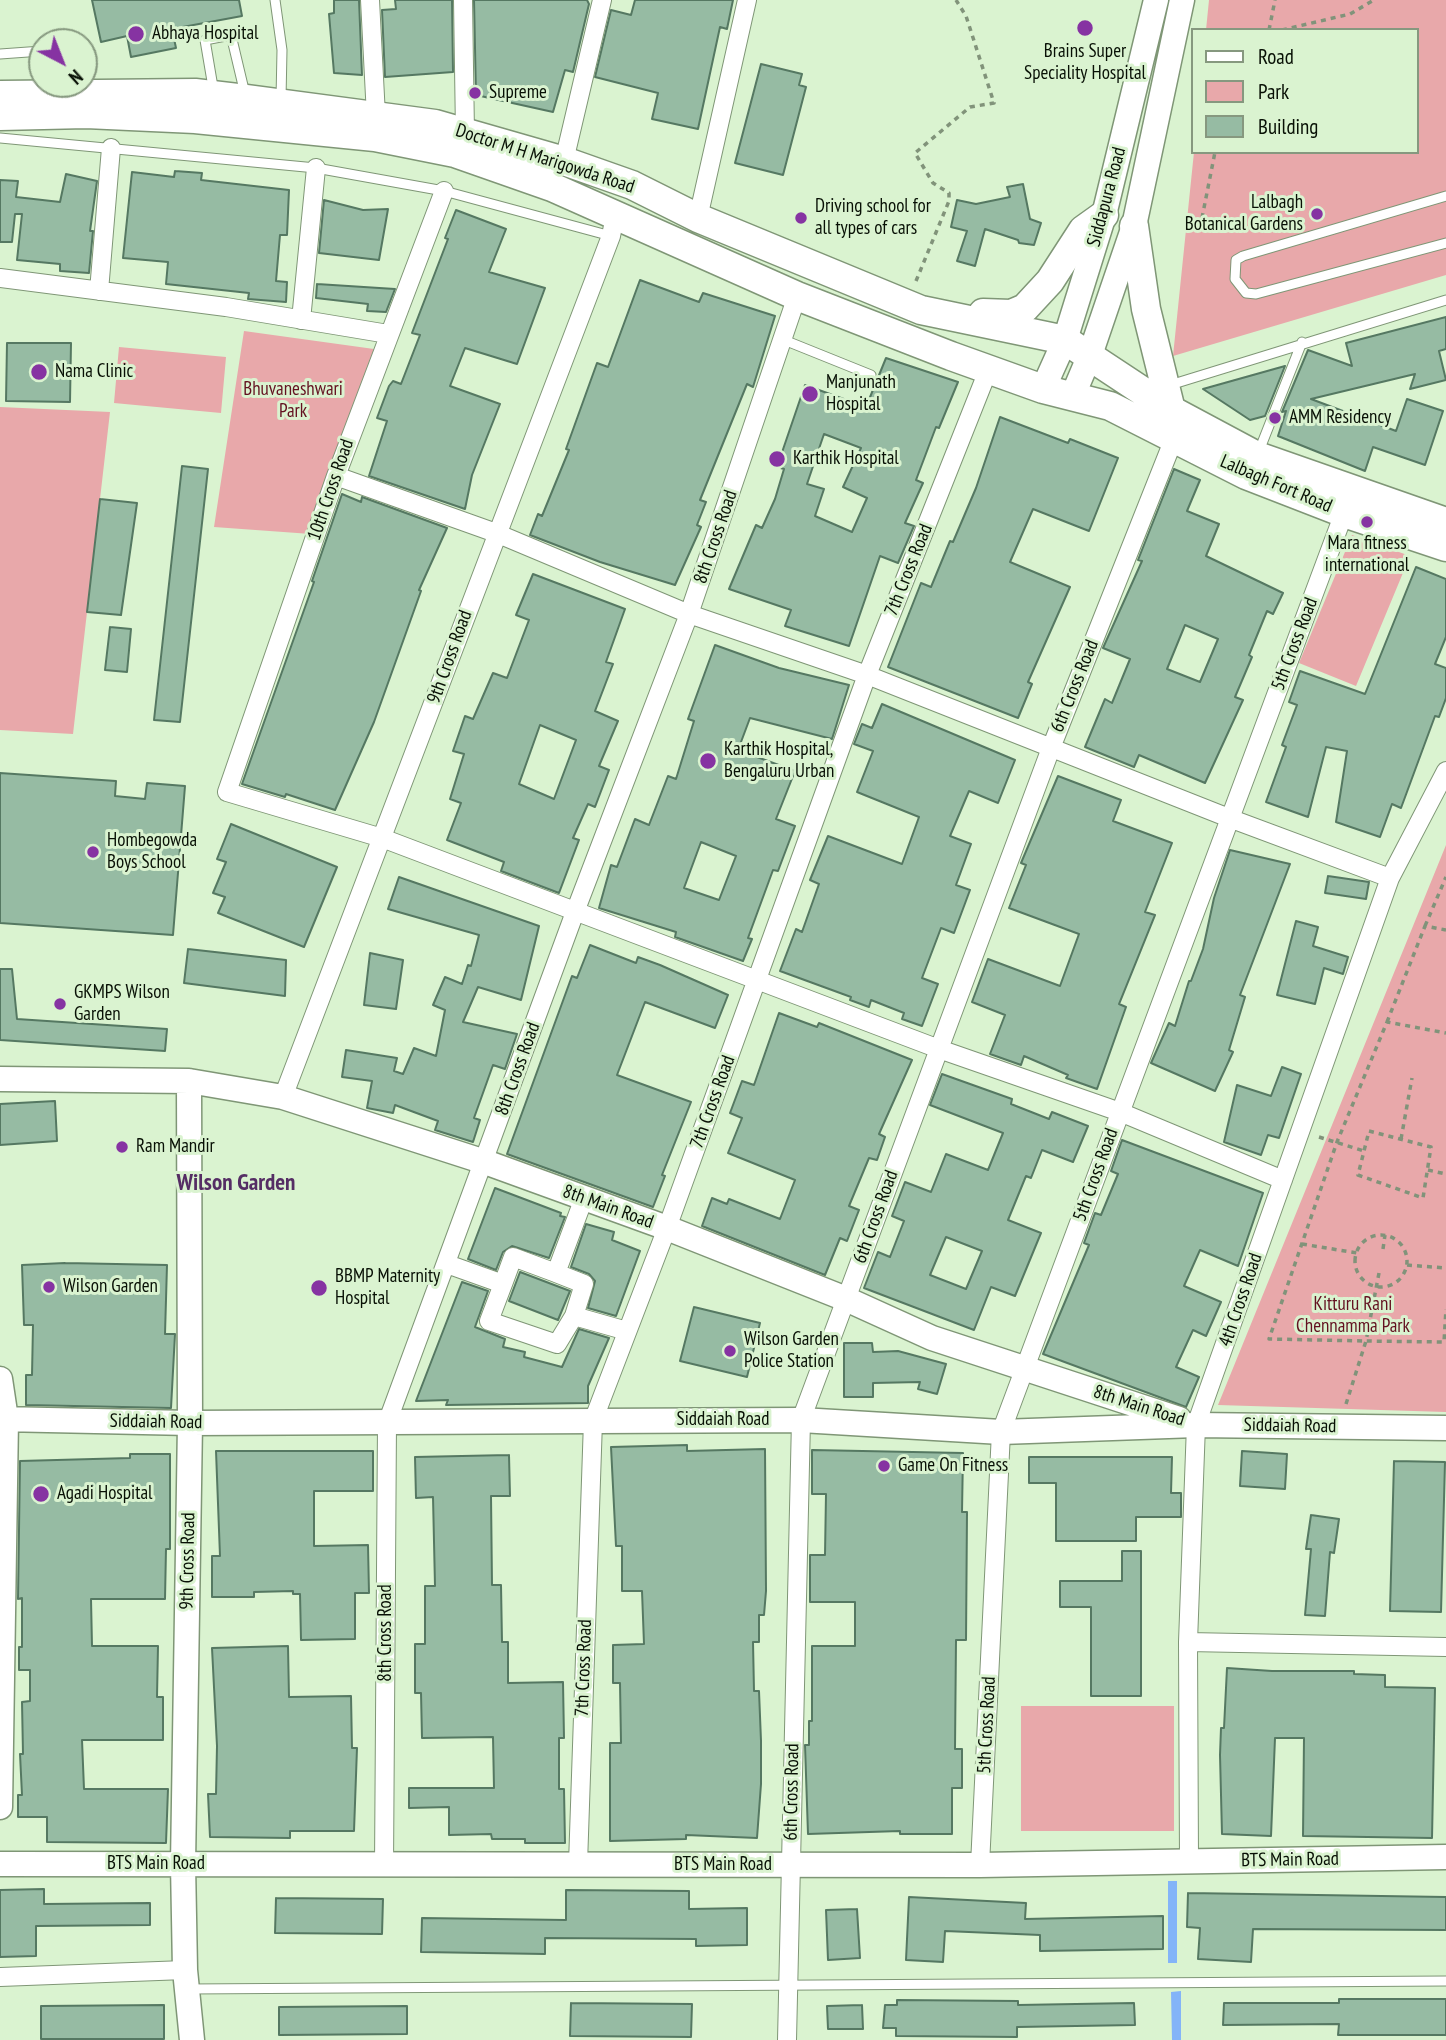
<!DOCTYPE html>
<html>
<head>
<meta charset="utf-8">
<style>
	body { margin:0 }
	#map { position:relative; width:1446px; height:2040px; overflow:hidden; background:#daf3d0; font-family:"PT Sans Narrow",sans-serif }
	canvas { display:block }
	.legend { position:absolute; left:1191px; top:28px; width:228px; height:126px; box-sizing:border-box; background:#daf3d0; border:2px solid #86987f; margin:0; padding:9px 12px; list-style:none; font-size:21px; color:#081005 }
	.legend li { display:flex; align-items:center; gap:14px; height:35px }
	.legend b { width:35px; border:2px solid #86987f }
	.north { position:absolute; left:28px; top:28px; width:70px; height:70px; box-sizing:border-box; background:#daf3d0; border:2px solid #86987f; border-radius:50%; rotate:138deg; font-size:19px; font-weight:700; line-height:28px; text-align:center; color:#081005 }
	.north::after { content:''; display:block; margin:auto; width:24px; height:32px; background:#8633a2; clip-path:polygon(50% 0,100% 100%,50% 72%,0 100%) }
</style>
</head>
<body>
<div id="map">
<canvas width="1446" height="2040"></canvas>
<ul class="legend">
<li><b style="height:9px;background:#fff"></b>Road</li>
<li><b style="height:19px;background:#e8a8aa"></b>Park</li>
<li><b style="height:19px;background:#96bba3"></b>Building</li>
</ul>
<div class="north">N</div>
</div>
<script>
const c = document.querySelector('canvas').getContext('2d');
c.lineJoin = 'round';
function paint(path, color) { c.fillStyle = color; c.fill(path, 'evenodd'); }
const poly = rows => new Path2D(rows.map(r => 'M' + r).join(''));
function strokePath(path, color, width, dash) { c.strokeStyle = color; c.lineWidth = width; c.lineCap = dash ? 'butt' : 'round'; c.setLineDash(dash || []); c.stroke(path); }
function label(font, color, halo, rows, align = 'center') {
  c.font = font + ' "PT Sans Narrow",sans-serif'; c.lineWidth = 6; c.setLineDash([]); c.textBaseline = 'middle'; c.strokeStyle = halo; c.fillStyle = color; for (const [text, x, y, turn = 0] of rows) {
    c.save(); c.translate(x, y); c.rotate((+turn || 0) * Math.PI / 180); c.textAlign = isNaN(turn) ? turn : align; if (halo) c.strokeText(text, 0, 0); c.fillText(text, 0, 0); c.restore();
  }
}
const green = poly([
	[1209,0,1446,0,1446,275,1173,356,1194,152,1416,152,1416,30,1206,30],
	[244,331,374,349,311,534,214,527],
	[119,347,226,357,221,413,114,403],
	[0,407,110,412,73,734,0,730],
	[1352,535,1410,556,1356,686,1299,663],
	[1446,845,1446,1412,1218,1405],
	[1021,1706,1174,1706,1174,1831,1021,1831]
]);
const water = poly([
	[1168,1881,1177,1881,1177,1963,1168,1963],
	[1181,1991,1181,2040,1172,2040,1171,1992]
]);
const building = poly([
	[92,0,239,0,242,16,172,29,176,48,131,57,127,36,101,42,92,0],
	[334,0,359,0,362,75,334,73,329,14,334,13,334,0],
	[395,0,452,0,453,72,385,77,382,10,396,9,395,0],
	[474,0,587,0,589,4,573,72,565,70,553,112,476,95,474,0],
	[635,0,733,0,727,29,720,27,698,129,652,119,658,93,595,77,611,10,631,15,635,0],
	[761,64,802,74,799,85,806,87,783,175,735,163,761,64],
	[175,171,202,173,201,180,289,190,287,235,280,235,276,281,287,282,286,302,248,299,249,293,166,284,168,262,123,258,132,172,174,177,175,171],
	[66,174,97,181,90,231,93,231,89,273,60,271,60,264,17,260,22,214,15,214,12,242,0,242,0,180,18,181,16,197,60,202,66,174],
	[1023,184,1030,219,1041,223,1034,245,1019,243,1018,240,985,229,975,266,957,261,967,231,951,227,957,200,976,204,1010,197,1007,187,1023,184],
	[324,200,363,210,388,209,379,260,319,253,324,200],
	[456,210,506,229,489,272,545,288,517,364,465,348,450,386,500,404,472,475,465,509,369,476,387,421,377,418,389,386,393,381,401,384,420,335,412,333,448,239,445,238,456,210],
	[640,280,699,302,703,293,775,316,753,387,747,384,700,500,706,502,697,525,701,527,675,585,600,562,530,535,538,514,542,516,569,450,566,449,597,363,608,367,640,280],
	[317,284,395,289,386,312,367,311,368,304,316,298,317,284],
	[1446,317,1446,349,1439,351,1446,380,1410,389,1415,374,1311,399,1396,431,1407,399,1443,411,1425,465,1373,447,1365,471,1278,436,1286,411,1282,412,1308,350,1352,366,1346,343,1446,317],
	[7,343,71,343,70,402,6,401,7,343],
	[886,358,958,382,939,428,936,427,916,480,923,483,905,523,914,526,898,563,880,556,849,646,785,626,791,610,729,589,756,525,762,528,775,499,784,469,777,467,805,385,866,407,886,358],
	[824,434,861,448,843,487,867,498,852,532,815,516,824,489,807,484,824,434],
	[1285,366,1265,416,1250,420,1203,389,1285,366],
	[1000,417,1068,443,1070,439,1118,458,1089,531,1033,509,1010,562,1070,587,1028,682,1032,684,1018,718,888,667,921,583,931,587,950,541,953,542,976,488,1000,417],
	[182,466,208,469,180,722,154,720,182,466],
	[1174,469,1200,480,1187,511,1219,524,1206,556,1283,593,1273,614,1267,611,1249,655,1252,657,1235,697,1243,700,1205,783,1139,755,1134,767,1085,747,1105,699,1112,703,1130,659,1103,648,1142,561,1138,560,1174,469],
	[1185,625,1218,639,1200,682,1167,669,1185,625],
	[342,494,361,502,362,497,447,528,419,590,421,591,374,722,335,810,286,794,285,797,242,784,314,582,312,581,342,494],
	[100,499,137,503,121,615,87,612,100,499],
	[1416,567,1446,579,1446,637,1435,664,1446,668,1446,698,1439,717,1435,716,1401,808,1392,804,1380,837,1336,822,1347,751,1326,747,1308,817,1266,802,1286,747,1282,745,1297,705,1289,702,1300,671,1365,694,1416,567],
	[533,574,625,609,606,662,613,664,595,711,618,721,599,766,609,770,595,807,588,804,573,838,579,840,559,893,501,871,504,862,447,840,461,803,450,799,464,754,453,751,465,716,473,719,493,673,507,678,529,620,516,615,533,574],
	[540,725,576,740,554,799,519,784,540,725],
	[110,627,131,629,127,672,105,670,110,627],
	[715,645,779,668,849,685,832,739,750,718,738,750,795,771,776,819,795,826,778,871,773,870,748,938,752,939,743,961,675,937,676,932,599,908,611,865,617,867,635,819,649,825,668,776,676,779,694,721,688,719,715,645],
	[701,842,736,856,719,900,684,888,701,842],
	[882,704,1015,760,998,803,969,791,950,836,971,844,956,885,970,890,954,933,941,928,922,978,938,984,922,1026,902,1019,904,1013,871,1000,869,1007,850,1000,851,997,780,971,796,929,802,932,819,884,810,880,828,836,902,864,919,817,857,792,873,751,854,744,862,724,872,728,882,704],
	[0,773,116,781,115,796,145,799,147,783,185,786,173,935,0,923,0,773],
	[1058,776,1121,800,1113,821,1172,843,1145,912,1155,915,1119,1004,1126,1007,1097,1089,1066,1078,1068,1075,1024,1056,1021,1065,990,1054,1005,1015,972,1002,988,959,1060,986,1079,934,1009,908,1026,865,1021,863,1058,776],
	[231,824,337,867,304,947,218,913,225,897,213,893,226,862,217,859,231,824],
	[1230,850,1290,864,1240,995,1245,997,1229,1050,1233,1052,1215,1091,1151,1063,1169,1023,1175,1026,1189,981,1191,981,1203,949,1214,898,1230,850],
	[1328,876,1369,882,1366,899,1325,893,1328,876],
	[399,877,539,926,521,1000,478,987,463,1022,517,1034,505,1069,493,1065,474,1118,480,1120,473,1142,435,1130,438,1121,395,1105,393,1113,367,1108,372,1081,342,1077,346,1050,397,1058,394,1071,403,1074,414,1048,436,1056,445,1010,433,1005,445,977,462,984,468,965,471,966,479,935,388,909,399,877],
	[1296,921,1318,927,1313,946,1348,957,1343,974,1324,968,1315,1004,1277,995,1296,921],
	[590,945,636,963,638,957,660,965,728,995,715,1028,645,1002,617,1075,691,1102,662,1175,665,1176,653,1207,507,1154,572,976,577,978,590,945],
	[188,949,286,960,285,996,184,983,188,949],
	[370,953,403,960,396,1009,364,1005,370,953],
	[0,969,12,969,17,1019,167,1029,165,1051,0,1040,0,969],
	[779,1013,817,1027,819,1023,912,1060,879,1134,885,1137,877,1160,869,1158,849,1206,859,1210,847,1241,840,1238,825,1275,702,1226,712,1198,727,1204,729,1199,780,1219,795,1180,728,1153,742,1118,730,1113,742,1081,754,1085,779,1013],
	[1282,1067,1301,1074,1279,1138,1268,1135,1261,1155,1224,1142,1237,1085,1271,1096,1282,1067],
	[942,1074,1012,1099,1011,1104,1049,1119,1052,1112,1088,1126,1073,1162,1042,1150,1031,1178,1026,1176,1008,1220,1041,1233,1015,1296,991,1287,974,1330,864,1288,878,1252,890,1257,904,1221,892,1216,905,1182,931,1192,946,1154,988,1170,1003,1133,930,1105,942,1074],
	[946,1237,982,1251,966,1289,930,1275,946,1237],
	[55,1101,57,1141,0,1145,0,1104,55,1101],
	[1122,1140,1263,1193,1238,1266,1200,1250,1184,1286,1221,1302,1206,1336,1193,1330,1176,1367,1199,1377,1186,1407,1043,1354,1089,1245,1084,1243,1095,1213,1101,1215,1118,1174,1111,1171,1122,1140],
	[495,1188,561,1213,560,1216,565,1217,549,1258,512,1246,503,1252,496,1270,468,1259,495,1188],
	[586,1224,614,1232,612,1240,640,1251,616,1316,588,1308,595,1281,589,1274,571,1267,586,1224],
	[65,1263,167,1265,165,1334,175,1334,171,1408,26,1405,26,1375,32,1375,33,1325,24,1325,22,1265,65,1263],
	[520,1272,570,1291,558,1320,509,1301,520,1272],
	[462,1282,488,1291,475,1327,505,1339,503,1347,525,1352,524,1357,562,1367,579,1329,609,1338,588,1386,588,1403,446,1405,448,1400,416,1401,462,1282],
	[694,1307,760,1323,747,1377,680,1361,694,1307],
	[844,1343,872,1343,873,1352,898,1351,946,1364,937,1394,918,1389,920,1382,873,1383,873,1397,844,1397,844,1343],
	[687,1445,687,1451,765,1449,766,1591,764,1615,759,1615,759,1642,753,1642,754,1691,759,1691,761,1741,761,1784,757,1838,686,1835,686,1839,610,1841,610,1743,621,1743,620,1683,613,1683,613,1645,644,1644,642,1591,622,1591,622,1546,616,1546,611,1447,687,1445],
	[812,1450,963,1453,962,1512,967,1512,966,1640,956,1640,955,1749,962,1749,962,1788,952,1788,952,1834,900,1834,900,1831,808,1834,805,1745,809,1745,809,1721,812,1721,812,1646,855,1646,855,1602,810,1602,810,1555,825,1555,826,1494,812,1494,812,1450],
	[216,1451,373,1451,373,1491,314,1491,314,1546,368,1545,369,1593,355,1593,355,1639,301,1640,300,1594,293,1594,293,1591,254,1592,254,1597,212,1597,212,1556,220,1556,216,1451],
	[1242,1451,1287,1454,1285,1489,1240,1486,1242,1451],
	[130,1454,170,1454,170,1549,166,1549,165,1599,91,1599,92,1646,158,1646,157,1697,163,1697,163,1740,82,1740,84,1789,168,1789,166,1843,47,1842,47,1817,18,1817,18,1795,22,1795,20,1754,23,1754,22,1702,30,1701,30,1670,19,1670,19,1647,22,1647,22,1598,18,1599,20,1461,130,1458,130,1454],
	[509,1455,510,1496,491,1496,492,1585,501,1585,502,1642,508,1642,508,1683,563,1682,564,1738,559,1738,559,1789,564,1789,565,1843,525,1843,525,1839,492,1839,491,1834,449,1835,449,1807,409,1808,409,1788,494,1788,493,1737,422,1738,421,1693,415,1693,415,1644,425,1644,425,1586,435,1586,433,1497,416,1498,415,1457,509,1455],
	[1029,1457,1172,1457,1171,1493,1181,1493,1181,1517,1136,1517,1136,1541,1056,1541,1056,1483,1029,1483,1029,1457],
	[1394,1461,1445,1462,1441,1612,1390,1611,1394,1461],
	[1311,1515,1339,1519,1334,1553,1330,1552,1325,1616,1305,1615,1311,1549,1306,1549,1311,1515],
	[1122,1551,1141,1551,1141,1696,1091,1696,1091,1607,1060,1607,1060,1581,1122,1581,1122,1551],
	[288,1646,289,1697,351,1696,352,1748,357,1748,354,1831,290,1831,290,1838,210,1837,208,1794,216,1794,217,1746,212,1648,288,1646],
	[1227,1668,1272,1671,1354,1671,1354,1674,1385,1675,1385,1687,1435,1688,1432,1838,1303,1836,1304,1738,1275,1738,1271,1836,1222,1834,1220,1755,1221,1728,1224,1728,1227,1668],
	[44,1889,44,1904,150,1903,150,1925,36,1926,36,1956,0,1957,0,1890,44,1889],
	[566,1890,689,1891,689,1909,747,1908,747,1945,696,1946,696,1939,545,1938,545,1954,421,1952,422,1918,566,1920,566,1890],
	[1188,1893,1446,1897,1446,1930,1253,1929,1251,1962,1198,1959,1200,1928,1187,1927,1188,1893],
	[909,1897,1026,1903,1025,1919,1163,1916,1163,1949,1040,1951,1040,1935,945,1931,943,1962,906,1960,909,1897],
	[276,1898,383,1899,382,1934,275,1933,276,1898],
	[857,1909,860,1958,828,1960,826,1910,857,1909],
	[1339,1999,1446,1999,1446,2035,1338,2035,1339,2024,1223,2025,1224,2003,1339,2003,1339,1999],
	[897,2000,1018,2001,1018,2005,1134,2003,1135,2025,1017,2027,1017,2037,896,2036,896,2028,883,2028,885,2005,897,2005,897,2000],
	[571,2003,692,2004,691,2037,570,2036,571,2003],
	[164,2005,164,2039,41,2039,41,2006,164,2005],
	[862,2005,863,2029,828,2029,827,2006,862,2005],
	[407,2006,407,2034,279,2035,279,2007,407,2006]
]);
const path = poly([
	[1269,30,1275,0],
	[1282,30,1350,14,1374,0],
	[1202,218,1215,152],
	[916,281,949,201,949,193,933,183,915,153,970,107,994,103,966,16,956,0],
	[1425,926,1446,877],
	[1387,1022,1425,926,1446,930],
	[1369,1131,1431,1147,1423,1198,1358,1175,1369,1131],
	[1319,1137,1364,1151],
	[1401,1139,1412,1078],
	[1428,1170,1446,1174],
	'1355 1261a26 26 0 1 1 52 0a26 26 0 1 1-52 0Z',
	[1302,1244,1357,1253],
	[1383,1249,1385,1235],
	[1407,1265,1446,1268],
	[1379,1273,1366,1341,1444,1342,1446,1309],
	[1346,1404,1366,1341,1269,1339,1337,1142,1387,1022,1446,1033]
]);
const lane = poly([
	[275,0,282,50,281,99],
	[0,54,42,51],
	[214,93,205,40,231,35,245,94],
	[0,138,316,168,444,191,611,236],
	[1446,196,1243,256,1236,260,1235,279,1246,293,1256,294,1446,243],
	[784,340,871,375],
	[1170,385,1446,300],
	[1259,451,1302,342],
	[189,1989,1446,1981]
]);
const street = poly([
	[370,0,376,116],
	[463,0,465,133],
	[564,161,602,0],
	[444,191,336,476,227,792,382,838,939,1049,1120,1112,1283,1180],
	[698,218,747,0],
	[0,278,226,307,388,334],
	[99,291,111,148],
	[301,320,316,168],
	[336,476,496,533,689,614,867,675,1229,818,1390,878],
	[283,1097,611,236,615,216],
	[584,1198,556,1273,584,1284,574,1316,627,1331],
	[447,1264,503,1284,513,1257,556,1273],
	[503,1284,489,1321,557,1344,574,1316],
	[1188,1642,1446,1647],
	[1189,1861,1188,1642,1196,1425,1390,878,1446,771],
	[578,1864,593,1421,667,1228,867,675,989,368],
	[980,1865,1001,1432,1344,513],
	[384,1866,387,1423,575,912,689,614,797,296],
	[0,1977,185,1970],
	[787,2040,801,1420,1051,748,1175,436]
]);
const secondary = poly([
	[1043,389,1065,340,1104,215,1156,0],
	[1073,395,1090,355,1134,226,1182,0],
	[0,1079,189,1081,283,1097,485,1162,667,1228,846,1299,932,1338,1179,1419],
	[189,1081,190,1423,183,1864,185,1970,192,2040],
	[0,1379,6,1419,0,1807],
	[0,1419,190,1423,801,1420,1001,1432,1196,1425,1446,1428],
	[0,1864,980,1865,1446,1857]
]);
const primary = poly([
	[0,95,195,93,246,99,435,124,564,161,632,185,698,218,921,310,1065,340,1171,410,1257,456,1446,522],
	[0,116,86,114,195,119,375,137,455,153,552,187,797,296,951,356,1043,389,1110,406,1246,475,1344,513,1446,547],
	[1134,226,1146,309,1171,410],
	[983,313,1011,314,1025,308,1050,281,1083,230,1104,215]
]);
const markers = [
	[1085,28,9,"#8633a2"],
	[136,34,9,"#8633a2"],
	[475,93,7,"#8633a2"],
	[1317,214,7,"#8633a2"],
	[801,218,7,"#8633a2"],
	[39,372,9,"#8633a2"],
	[810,394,9,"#8633a2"],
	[1275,418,7,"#8633a2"],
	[777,459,9,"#8633a2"],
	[1367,522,7,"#8633a2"],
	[708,761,9,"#8633a2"],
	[93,852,7,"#8633a2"],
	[60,1004,7,"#8633a2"],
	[122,1147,7,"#8633a2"],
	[49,1287,7,"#8633a2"],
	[319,1288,9,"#8633a2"],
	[730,1351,7,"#8633a2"],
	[884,1466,7,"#8633a2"],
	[41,1494,9,"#8633a2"]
];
const poiNames = [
	["Abhaya Hospital",152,34],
	["Brains Super",1085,52,"center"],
	["Speciality Hospital",1085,74,"center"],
	["Supreme",489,93],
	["Lalbagh",1303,203,"right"],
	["Botanical Gardens",1303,225,"right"],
	["Driving school for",815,207],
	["all types of cars",815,229],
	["Nama Clinic",55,372],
	["Manjunath",826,383],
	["Hospital",826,405],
	["AMM Residency",1289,418],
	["Karthik Hospital",793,459],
	["Mara fitness",1367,544,"center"],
	["international",1367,566,"center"],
	["Karthik Hospital,",724,750],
	["Bengaluru Urban",724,772],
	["Hombegowda",107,841],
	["Boys School",107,863],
	["GKMPS Wilson",74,993],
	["Garden",74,1015],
	["Ram Mandir",136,1147],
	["BBMP Maternity",335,1277],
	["Hospital",335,1299],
	["Wilson Garden",63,1287],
	["Wilson Garden",744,1340],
	["Police Station",744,1362],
	["Game On Fitness",898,1466],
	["Agadi Hospital",57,1494]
];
const streetNames = [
	["Doctor M H Marigowda Road",545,159,18],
	["Siddapura Road",1107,197,-75],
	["Lalbagh Fort Road",1276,484,23],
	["10th Cross Road",331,490,-71],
	["8th Cross Road",716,537,-71],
	["7th Cross Road",909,570,-68],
	["5th Cross Road",1295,644,-69],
	["9th Cross Road",450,657,-70],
	["6th Cross Road",1075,686,-68],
	["8th Cross Road",518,1069,-70],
	["7th Cross Road",713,1102,-70],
	["5th Cross Road",1096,1175,-70],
	["8th Main Road",608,1207,20],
	["6th Cross Road",876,1217,-70],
	["4th Cross Road",1241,1300,-71],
	["8th Main Road",1139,1406,18],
	["Siddaiah Road",723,1420],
	["Siddaiah Road",156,1422,1],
	["Siddaiah Road",1290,1426,1],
	["9th Cross Road",188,1561,-89],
	["8th Cross Road",386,1633,-90],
	["7th Cross Road",584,1668,-88],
	["5th Cross Road",987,1725,-87],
	["6th Cross Road",792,1792,-89],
	["BTS Main Road",1290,1860,-1],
	["BTS Main Road",156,1864],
	["BTS Main Road",723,1865]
];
const parkNames = [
	["Bhuvaneshwari",293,390],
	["Park",293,412],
	["Kitturu Rani",1353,1305],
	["Chennamma Park",1353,1327]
];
const quarterNames = [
	["Wilson Garden",236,1183]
];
paint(green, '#e8a8aa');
paint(water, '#83b4f8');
paint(building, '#96bba3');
strokePath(building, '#557862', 2);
strokePath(lane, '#7f9676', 11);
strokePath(street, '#7f9676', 20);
strokePath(secondary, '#7f9676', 27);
strokePath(primary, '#7f9676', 31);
strokePath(path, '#81937a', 3.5, [5, 5]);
strokePath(lane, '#fff', 9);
strokePath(street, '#fff', 18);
strokePath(secondary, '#fff', 24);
strokePath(primary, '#fff', 28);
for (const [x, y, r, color] of markers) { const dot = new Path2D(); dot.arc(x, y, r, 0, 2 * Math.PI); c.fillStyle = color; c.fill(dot); strokePath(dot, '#daf3d0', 2.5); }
label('19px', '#081005', '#daf3d0', poiNames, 'left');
label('19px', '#081005', '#daf3d0', streetNames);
label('19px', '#631120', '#daf3d0', parkNames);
label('bold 23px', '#552d64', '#daf3d0', quarterNames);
</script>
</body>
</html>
